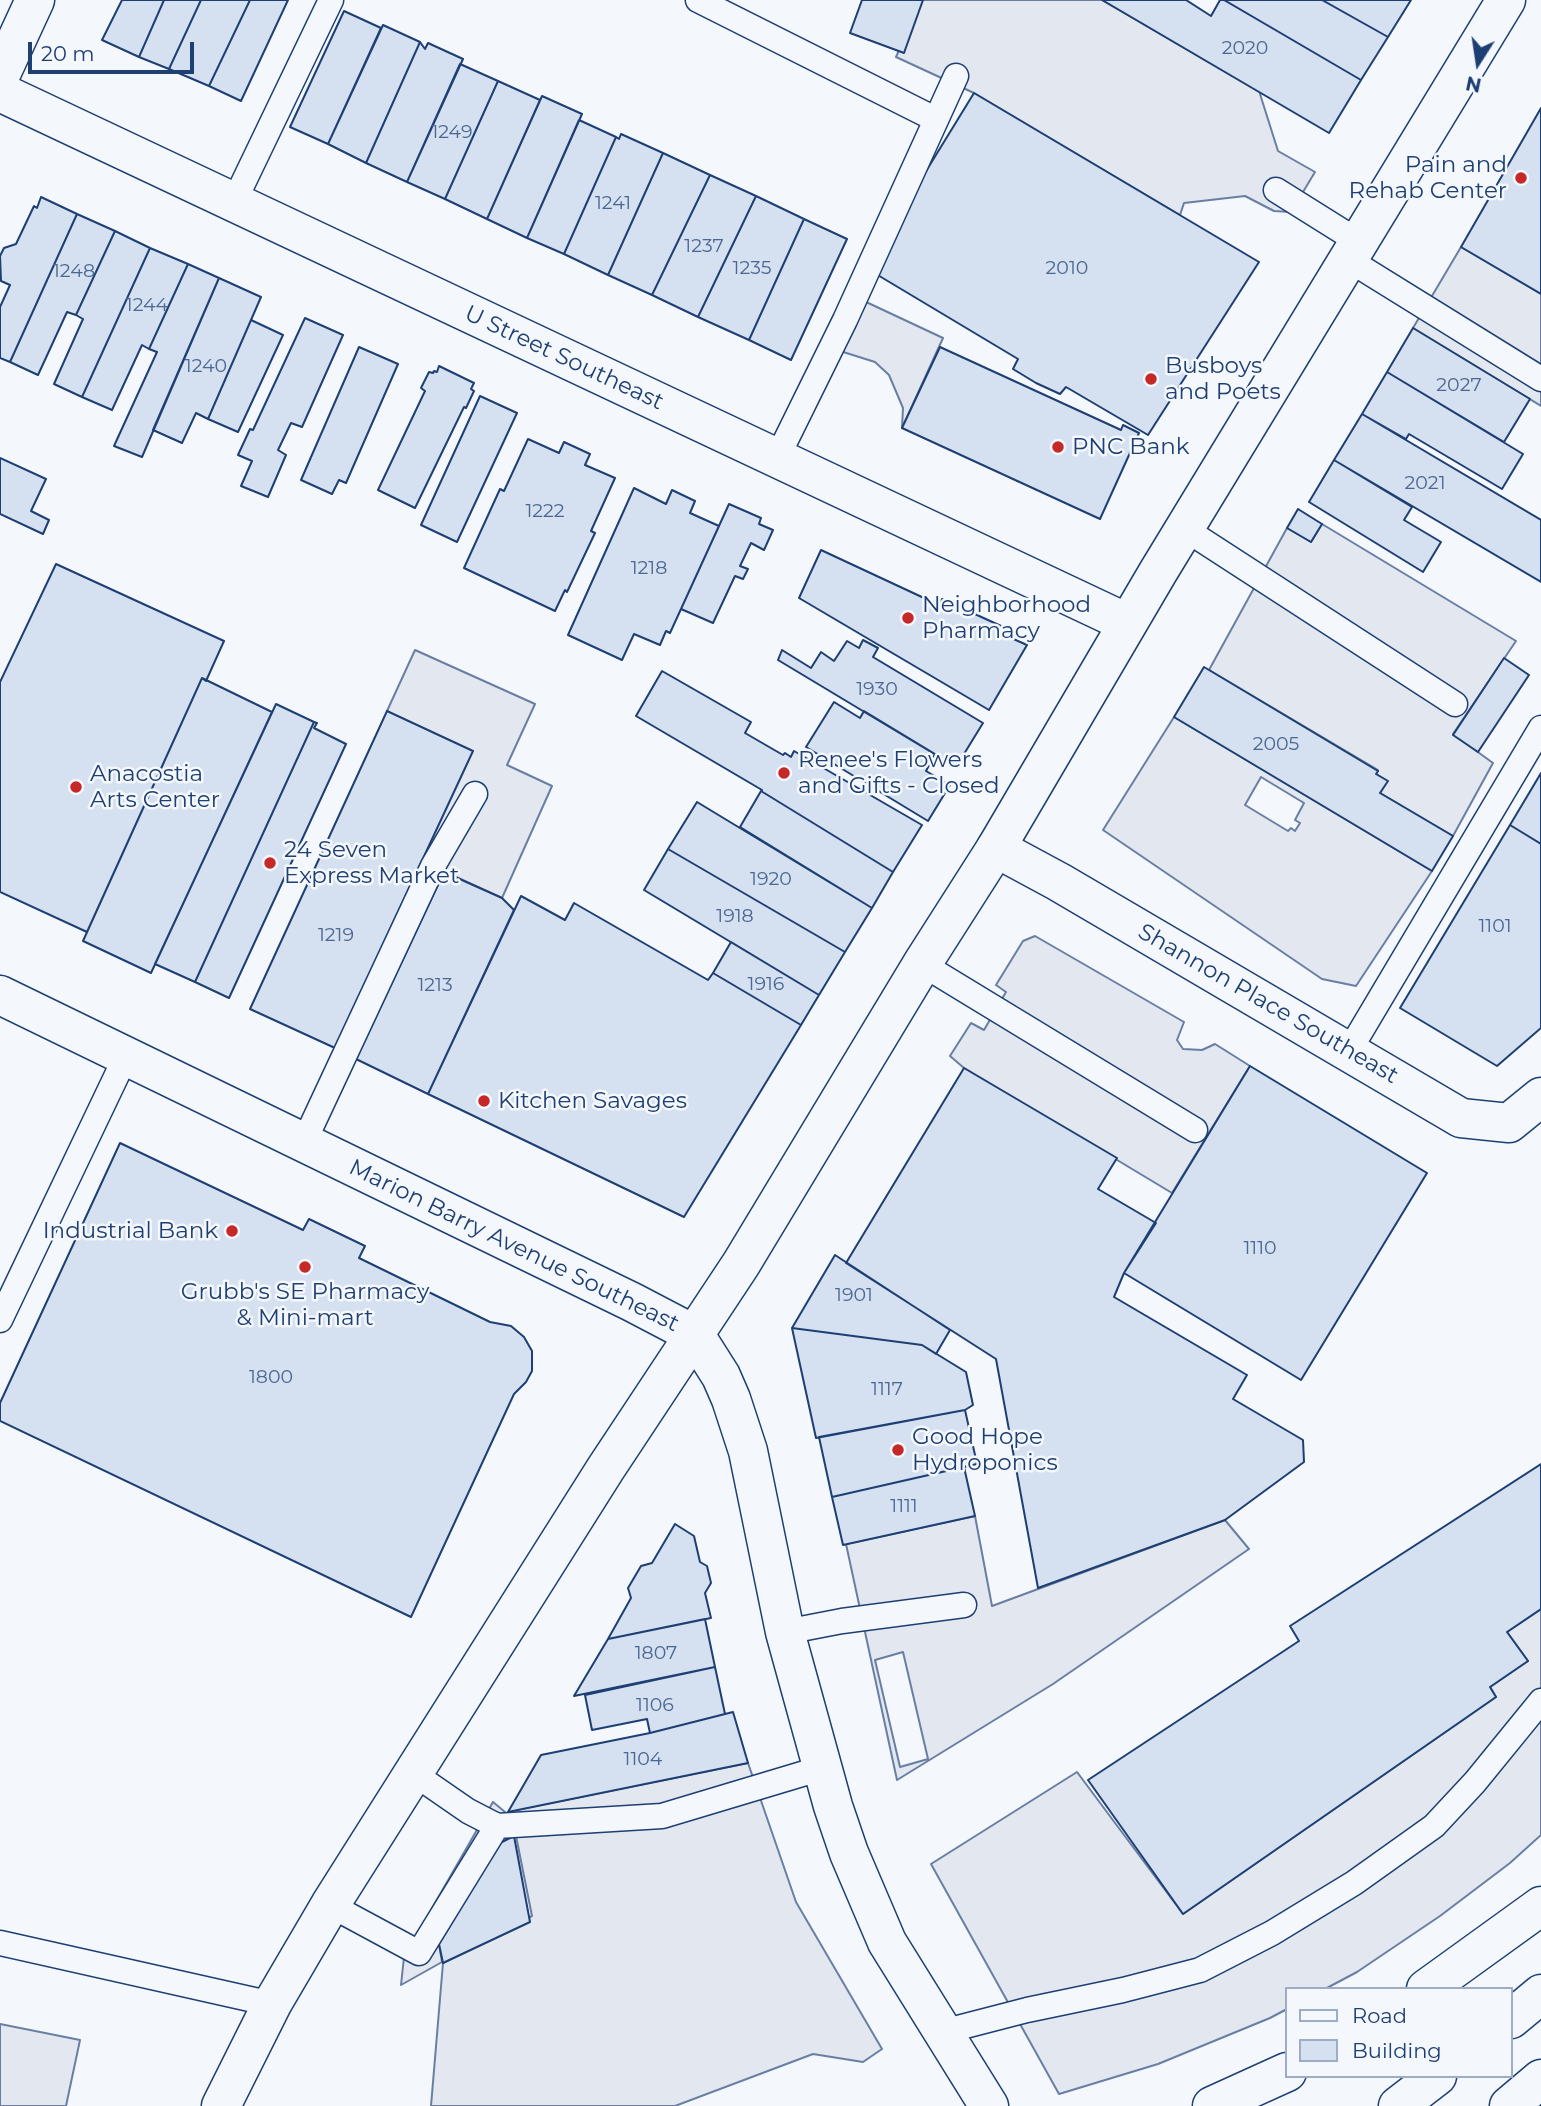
<!DOCTYPE html>
<html>
<head>
<meta charset="utf-8">
<style>
	body { margin:0 }
	#map { position:relative; width:1541px; height:2106px; overflow:hidden; background:#f4f7fb; font-family:Montserrat,sans-serif }
	canvas { display:block }
	.legend { position:absolute; left:1285px; top:1987px; width:228px; height:91px; box-sizing:border-box; background:#f4f7fb; border:2px solid #9eadc5; margin:0; padding:9px 12px; list-style:none; font-size:21px; color:#1d3f73 }
	.legend li { display:flex; align-items:center; gap:14px; height:35px }
	.legend b { width:35px; border:2px solid #9eadc5 }
	.north { position:absolute; left:1443px; top:28px; width:70px; height:70px; -webkit-text-stroke:5px #f4f7fb; paint-order:stroke; rotate:192deg; font-size:19px; font-weight:700; line-height:28px; text-align:center; color:#1d3f73 }
	.north::after { content:''; display:block; margin:auto; width:24px; height:32px; background:#1d3f73; clip-path:polygon(50% 0,100% 100%,50% 72%,0 100%) }
	.scale { position:absolute; left:28px; top:42px; width:166px; height:32px; box-sizing:border-box; border:4px solid #1d3f73; border-top:0; padding-left:9px; font-size:21px; line-height:24px; white-space:nowrap; color:#1d3f73; -webkit-text-stroke:5px #f4f7fb; paint-order:stroke }
</style>
</head>
<body>
<div id="map">
<canvas width="1541" height="2106"></canvas>
<ul class="legend">
<li><b style="height:9px;background:#f4f7fb"></b>Road</li>
<li><b style="height:19px;background:#d5e0f0"></b>Building</li>
</ul>
<div class="north">N</div>
<div class="scale">20 m</div>
</div>
<script>
const c = document.querySelector('canvas').getContext('2d');
c.lineJoin = 'round';
function paint(path, color) { c.fillStyle = color; c.fill(path, 'evenodd'); }
const poly = rows => new Path2D(rows.map(r => 'M' + r).join(''));
function strokePath(path, color, width, dash) { c.strokeStyle = color; c.lineWidth = width; c.lineCap = dash ? 'butt' : 'round'; c.setLineDash(dash || []); c.stroke(path); }
function label(font, color, halo, rows, align = 'center') {
  c.font = font + ' Montserrat,sans-serif'; c.lineWidth = 5; c.setLineDash([]); c.textBaseline = 'middle'; c.strokeStyle = halo; c.fillStyle = color; for (const [text, x, y, turn = 0] of rows) {
    c.save(); c.translate(x, y); c.rotate((+turn || 0) * Math.PI / 180); c.textAlign = isNaN(turn) ? turn : align; if (halo) c.strokeText(text, 0, 0); c.fillText(text, 0, 0); c.restore();
  }
}
const parking = poly([
	[922,0,1102,0,1262,93,1260,94,1278,151,1315,172,1291,212,1274,211,1245,196,1184,203,1180,215,974,93,896,57,922,0],
	[1461,247,1541,294,1541,406,1413,328,1461,247],
	[864,301,943,338,902,428,903,408,889,375,875,362,840,351,864,301],
	[1322,524,1516,641,1453,734,1493,763,1453,836,1380,793,1387,781,1376,774,1378,770,1209,670,1287,528,1311,542,1322,524],
	[415,650,535,704,507,765,552,786,502,898,421,861,387,711,415,650],
	[1174,717,1432,871,1356,986,1322,979,1103,830,1174,717],
	[1261,777,1304,803,1295,820,1300,823,1295,831,1291,828,1288,831,1245,805,1261,777],
	[1035,936,1184,1022,1177,1040,1183,1049,1202,1050,1215,1044,1250,1066,1172,1193,964,1068,950,1056,971,1023,984,1030,1006,992,996,985,1023,941,1035,936],
	[975,1516,992,1606,1225,1520,1249,1549,1053,1684,897,1780,846,1544,975,1516],
	[903,1652,928,1759,900,1767,875,1660,903,1652],
	[1541,1609,1541,1835,1510,1863,1440,1916,1357,1972,1325,1989,1287,1989,1287,2009,1270,2018,1158,2064,1059,2094,931,1864,1077,1772,1183,1914,1496,1697,1490,1687,1528,1661,1507,1632,1541,1609],
	[748,1763,796,1902,882,2049,863,2062,813,2054,675,2106,431,2106,443,1963,532,1916,511,1811,748,1763],
	[493,1802,505,1812,508,1839,500,1843,439,1944,442,1962,401,1985,404,1957,493,1802],
	[0,2024,80,2040,66,2106,0,2106,0,2024]
]);
const building = poly([
	[122,0,164,0,139,57,102,40,122,0],
	[164,0,201,0,169,69,139,57,164,0],
	[201,0,250,0,209,86,169,69,201,0],
	[250,0,288,0,241,101,209,86,250,0],
	[862,0,923,0,904,53,850,33,862,0],
	[1102,0,1186,0,1211,16,1220,0,1224,0,1361,80,1329,133,1102,0],
	[1224,0,1322,0,1388,37,1361,80,1224,0],
	[1322,0,1411,0,1388,37,1322,0],
	[344,11,381,28,328,144,290,127,344,11],
	[383,25,420,42,366,163,328,144,383,25],
	[420,42,425,49,428,43,463,59,407,182,366,163,420,42],
	[460,64,498,81,445,199,407,182,460,64],
	[498,81,540,100,487,219,445,199,498,81],
	[974,93,1259,262,1148,435,1066,387,1060,394,1036,383,1013,369,1018,359,876,274,912,194,974,93],
	[542,96,582,114,527,238,487,219,542,96],
	[1541,108,1541,294,1461,247,1541,108],
	[579,120,616,137,564,254,527,238,579,120],
	[621,134,663,153,608,275,564,254,616,137,619,139,621,134],
	[663,153,710,175,652,295,608,275,663,153],
	[710,175,756,196,698,317,652,295,710,175],
	[756,196,804,219,749,340,698,317,756,196],
	[41,197,77,214,10,362,0,358,0,307,10,285,1,281,0,256,4,248,16,244,34,206,37,208,41,197],
	[77,214,115,231,76,315,67,312,38,375,10,362,77,214],
	[804,219,847,239,791,360,749,340,804,219],
	[115,231,150,248,82,397,54,384,83,319,76,315,115,231],
	[150,248,188,264,149,349,142,345,112,410,82,397,150,248],
	[188,264,219,278,142,457,114,446,157,352,149,349,188,264],
	[219,278,261,297,208,419,196,413,182,443,153,430,219,278],
	[305,318,343,335,302,427,291,423,278,450,286,455,268,497,241,486,252,461,238,455,250,429,253,430,305,318],
	[251,320,283,335,238,432,208,419,251,320],
	[1413,328,1530,399,1504,442,1387,372,1413,328],
	[359,347,398,364,346,483,339,480,332,494,301,480,359,347],
	[940,347,1121,430,1123,425,1139,433,1100,519,902,428,940,347],
	[439,366,474,383,471,389,474,391,466,408,464,407,415,508,378,490,425,391,421,388,429,372,433,373,434,371,437,372,439,366],
	[1387,372,1523,454,1502,489,1409,434,1406,439,1362,414,1387,372],
	[480,396,517,413,457,542,421,525,480,396],
	[1362,414,1541,520,1541,582,1334,460,1362,414],
	[528,439,559,453,564,442,590,454,585,465,615,478,591,531,595,533,567,592,565,590,555,611,464,568,500,489,504,491,528,439],
	[0,458,46,479,31,511,49,520,43,534,0,514,0,458],
	[1334,460,1412,507,1404,520,1441,542,1423,572,1309,502,1334,460],
	[634,488,666,504,672,490,695,501,690,513,719,526,670,633,666,631,660,645,634,634,622,660,568,635,634,488],
	[729,504,761,518,759,524,773,530,764,550,751,543,740,566,748,569,743,579,735,576,713,623,681,609,729,504],
	[1298,509,1322,524,1311,542,1287,528,1298,509],
	[821,550,939,605,942,599,1012,631,1009,637,1027,645,989,710,799,598,821,550],
	[56,564,224,641,206,681,202,678,87,932,0,892,0,682,56,564],
	[863,640,878,648,873,657,983,723,956,767,778,660,782,650,811,668,821,652,834,661,847,641,859,648,863,640],
	[1504,658,1529,675,1478,752,1453,735,1504,658],
	[1204,667,1378,771,1376,774,1388,781,1380,793,1453,836,1432,871,1174,717,1204,667],
	[662,671,751,722,745,733,783,755,785,753,791,757,794,751,922,825,893,872,761,791,762,790,636,716,662,671],
	[202,678,272,712,151,973,83,941,202,678],
	[834,702,860,718,864,711,935,754,926,771,950,785,928,821,806,747,834,702],
	[276,704,314,722,195,982,155,964,276,704],
	[387,711,473,751,335,1048,250,1009,387,711],
	[314,722,317,723,314,728,346,744,229,998,195,982,314,722],
	[1541,773,1541,844,1510,825,1541,773],
	[761,791,893,872,872,908,740,827,761,791],
	[697,802,872,908,845,952,668,849,697,802],
	[1510,825,1541,844,1541,1028,1497,1066,1400,1008,1510,825],
	[668,849,845,952,819,995,644,890,668,849],
	[444,872,502,898,514,910,428,1094,356,1059,444,872],
	[521,896,565,920,574,903,708,980,713,973,801,1025,684,1217,428,1094,521,896],
	[731,942,819,995,801,1025,713,973,731,942],
	[1250,1066,1427,1173,1301,1380,1124,1273,1250,1066],
	[964,1068,1117,1158,1098,1189,1156,1223,1124,1273,1114,1297,1247,1375,1233,1399,1303,1440,1304,1462,1225,1520,1038,1588,996,1359,846,1263,964,1068],
	[120,1143,303,1230,309,1219,365,1246,359,1258,490,1322,511,1326,524,1337,532,1351,532,1371,526,1382,514,1394,411,1617,0,1421,0,1403,120,1143],
	[835,1255,950,1330,936,1354,922,1345,792,1328,835,1255],
	[792,1328,922,1345,966,1372,973,1405,965,1410,816,1438,792,1328],
	[965,1410,977,1464,832,1497,819,1437,965,1410],
	[1541,1464,1541,1609,1507,1632,1528,1661,1490,1687,1496,1697,1183,1914,1088,1780,1299,1641,1290,1626,1541,1464],
	[964,1467,975,1516,843,1545,832,1497,964,1467],
	[675,1524,694,1536,700,1562,707,1566,711,1583,705,1593,711,1618,608,1639,631,1598,628,1588,641,1566,652,1563,675,1524],
	[705,1619,715,1667,574,1696,608,1639,705,1619],
	[715,1667,725,1714,650,1733,647,1719,592,1730,585,1695,715,1667],
	[733,1712,748,1763,508,1812,541,1755,650,1733,733,1712],
	[514,1836,530,1922,443,1963,439,1944,500,1843,514,1836]
]);
const service = poly([
	[698,0,935,119],
	[1276,190,1359,242],
	[234,202,331,0],
	[1349,260,1541,379],
	[777,458,845,320,956,76],
	[1185,529,1455,704],
	[922,964,1195,1130],
	[1349,1051,1541,728],
	[304,1142,433,866,475,794],
	[0,1320,126,1056],
	[785,1632,842,1621,964,1605],
	[413,1773,468,1811,497,1826,662,1816,822,1768],
	[330,1905,419,1953,497,1826],
	[0,1943,272,2004],
	[942,2032,1027,2010,1123,1990,1200,1970,1272,1933,1354,1883,1434,1826,1475,1782,1541,1701]
]);
const minor = poly([
	[0,92,1127,623],
	[996,848,1059,882,1461,1118,1509,1123,1541,1097]
]);
const tertiary = poly([
	[695,1335,721,1376,731,1399,748,1451,785,1632,833,1806,849,1853,887,1942,989,2106]
]);
const secondary = poly([
	[0,76,35,0],
	[0,995,632,1302,695,1335],
	[221,2106,272,2004,330,1905,606,1468,741,1264,922,964,996,848,1158,572,1506,0]
]);
const motorway = poly([
	[1426,1989,1541,1906],
	[1511,2019,1541,1994],
	[1212,2106,1287,2072],
	[1398,2106,1437,2076],
	[1509,2106,1541,2079]
]);
const markers = [
	[1521,178,7,"#c62828"],
	[1151,379,7,"#c62828"],
	[1058,447,7,"#c62828"],
	[908,618,7,"#c62828"],
	[784,773,7,"#c62828"],
	[76,787,7,"#c62828"],
	[270,863,7,"#c62828"],
	[484,1101,7,"#c62828"],
	[232,1231,7,"#c62828"],
	[305,1267,7,"#c62828"],
	[898,1450,7,"#c62828"]
];
const numberNames = [
	["2020",1245,48],
	["1249",452,132],
	["1241",613,203],
	["1237",704,246],
	["1235",752,268],
	["2010",1067,268],
	["1248",74,271],
	["1244",147,305],
	["1240",206,366],
	["2027",1459,385],
	["2021",1425,483],
	["1222",545,511],
	["1218",649,568],
	["1930",877,689],
	["2005",1276,744],
	["1920",771,879],
	["1918",735,916],
	["1101",1495,926],
	["1219",336,935],
	["1916",766,984],
	["1213",435,985],
	["1110",1260,1248],
	["1901",854,1295],
	["1800",271,1377],
	["1117",887,1389],
	["1111",904,1506],
	["1807",656,1653],
	["1106",655,1705],
	["1104",643,1759]
];
const poiNames = [
	["Pain and",1507,165,"right"],
	["Rehab Center",1507,191,"right"],
	["Busboys",1165,366],
	["and Poets",1165,392],
	["PNC Bank",1072,447],
	["Neighborhood",922,605],
	["Pharmacy",922,631],
	["Renee's Flowers",798,760],
	["and Gifts - Closed",798,786],
	["Anacostia",90,774],
	["Arts Center",90,800],
	["24 Seven",284,850],
	["Express Market",284,876],
	["Kitchen Savages",498,1101],
	["Industrial Bank",218,1231,"right"],
	["Grubb's SE Pharmacy",305,1292,"center"],
	["& Mini-mart",305,1318,"center"],
	["Good Hope",912,1437],
	["Hydroponics",912,1463]
];
const streetNames = [
	["U Street Southeast",564,358,25],
	["Shannon Place Southeast",1268,1004,30],
	["Marion Barry Avenue Southeast",514,1246,26]
];
paint(parking, '#e3e8f0');
strokePath(parking, '#687fa3', 2);
paint(building, '#d5e0f0');
strokePath(building, '#1d3f73', 2);
strokePath(service, '#1d3f73', 27);
strokePath(minor, '#1d3f73', 41);
strokePath(tertiary, '#1d3f73', 41);
strokePath(secondary, '#1d3f73', 41);
strokePath(motorway, '#1d3f73', 41);
strokePath(service, '#f4f7fb', 24);
strokePath(minor, '#f4f7fb', 38);
strokePath(tertiary, '#f4f7fb', 38);
strokePath(secondary, '#f4f7fb', 38);
strokePath(motorway, '#f4f7fb', 38);
for (const [x, y, r, color] of markers) { const dot = new Path2D(); dot.arc(x, y, r, 0, 2 * Math.PI); c.fillStyle = color; c.fill(dot); strokePath(dot, '#f4f7fb', 2.5); }
label('19px', '#4b6792', null, numberNames);
label('23px', '#1d3f73', '#f4f7fb', poiNames, 'left');
label('23px', '#1d3f73', '#f4f7fb', streetNames);
</script>
</body>
</html>
